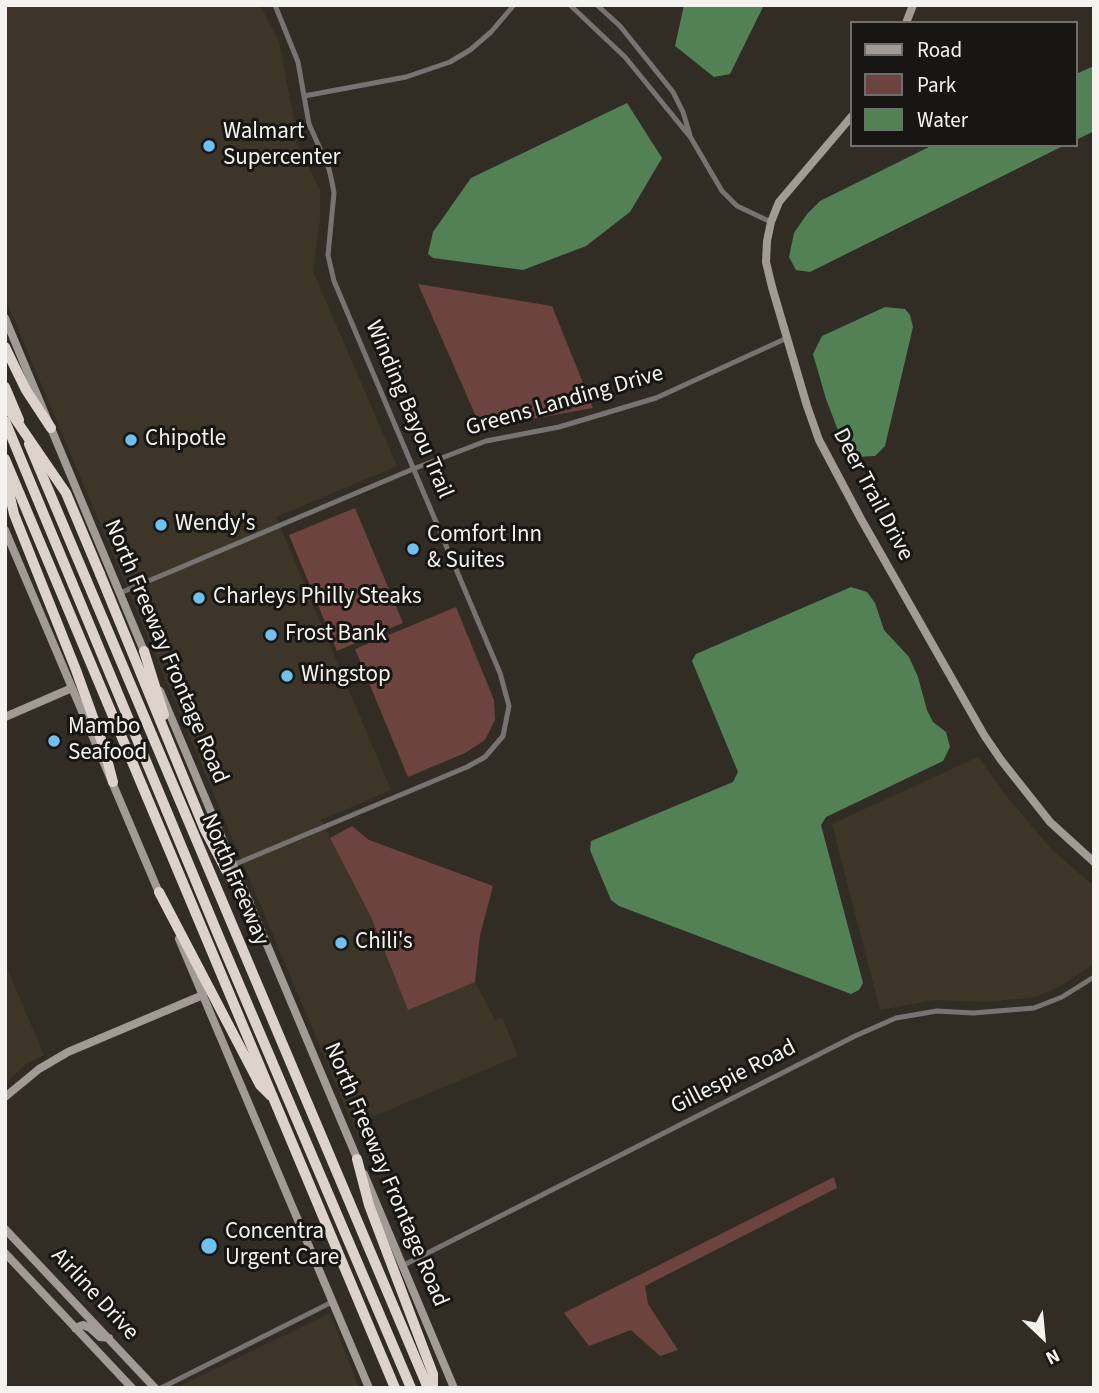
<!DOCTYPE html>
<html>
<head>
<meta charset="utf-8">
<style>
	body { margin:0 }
	#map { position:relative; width:1099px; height:1393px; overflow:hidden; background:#312d25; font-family:"Source Sans 3",sans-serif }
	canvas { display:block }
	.frame { position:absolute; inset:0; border:7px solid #f5f3ed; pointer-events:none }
	.legend { position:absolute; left:850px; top:21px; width:228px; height:126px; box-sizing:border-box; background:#171612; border:2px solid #706e6a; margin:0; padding:9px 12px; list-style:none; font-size:21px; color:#f5f3ed }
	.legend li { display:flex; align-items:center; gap:14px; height:35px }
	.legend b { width:35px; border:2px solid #706e6a }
	.north { position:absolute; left:1008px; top:1302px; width:70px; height:70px; -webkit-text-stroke:5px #171612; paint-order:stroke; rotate:154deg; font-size:19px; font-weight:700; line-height:28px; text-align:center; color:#f5f3ed }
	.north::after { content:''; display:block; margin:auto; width:24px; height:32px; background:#f5f3ed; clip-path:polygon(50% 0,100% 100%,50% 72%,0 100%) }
</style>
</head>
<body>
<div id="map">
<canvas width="1099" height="1393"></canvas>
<div class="frame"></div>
<ul class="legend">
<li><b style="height:9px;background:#a19a95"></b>Road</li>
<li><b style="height:19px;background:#6d433f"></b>Park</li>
<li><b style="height:19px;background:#528156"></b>Water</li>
</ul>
<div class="north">N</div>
</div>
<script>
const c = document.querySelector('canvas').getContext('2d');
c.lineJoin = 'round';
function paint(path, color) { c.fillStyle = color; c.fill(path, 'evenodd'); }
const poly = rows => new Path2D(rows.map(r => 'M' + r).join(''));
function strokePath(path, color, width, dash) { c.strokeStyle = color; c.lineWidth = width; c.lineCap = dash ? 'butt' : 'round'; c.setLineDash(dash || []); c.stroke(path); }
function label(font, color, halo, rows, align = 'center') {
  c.font = font + ' "Source Sans 3",sans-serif'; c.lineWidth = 6; c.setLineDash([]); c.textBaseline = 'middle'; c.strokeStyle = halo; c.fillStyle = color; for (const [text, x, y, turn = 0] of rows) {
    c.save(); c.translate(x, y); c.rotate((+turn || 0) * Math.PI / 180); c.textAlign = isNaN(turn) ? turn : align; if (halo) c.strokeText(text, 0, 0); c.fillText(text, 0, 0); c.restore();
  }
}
const built = poly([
	[5,5,260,5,279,42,294,119,294,138,320,190,320,219,313,271,397,466,276,517,391,790,321,820,371,917,408,1009,475,982,495,1020,502,1017,518,1056,353,1125,5,298],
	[978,757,1008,798,1052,850,1094,886,1094,964,1059,987,1036,997,987,1002,934,1000,880,1010,832,824],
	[5,964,44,1055,26,1064,5,1084],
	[330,1313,359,1388,179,1388,182,1385]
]);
const green = poly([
	[418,284,552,306,593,408,481,428],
	[355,508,403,623,337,651,289,535],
	[456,607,494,700,495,720,485,740,465,753,408,777,355,649],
	[352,826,369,840,493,886,480,935,475,982,408,1010,371,917,330,838],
	[834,1177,837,1188,645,1286,648,1304,678,1350,660,1356,631,1330,589,1346,564,1313]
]);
const water = poly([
	[684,5,764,5,730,74,714,77,675,46],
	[1094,66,1094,131,1076,140,1076,74],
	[627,103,662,158,630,212,586,246,523,270,433,258,428,254,433,232,471,178],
	[933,145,1065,145,810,272,796,270,789,257,794,233,807,214,820,201],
	[885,307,905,309,910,315,913,327,885,446,875,456,857,457,844,446,826,399,813,354,822,336],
	[851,587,867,592,875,603,884,630,909,657,918,677,927,710,933,722,946,732,950,747,943,761,826,817,821,825,863,983,859,990,851,994,619,906,611,900,590,850,591,841,733,782,738,772,692,661,696,654]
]);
const street = poly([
	[570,5,625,57,691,138,722,191,737,206,771,222],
	[597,5,620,26,673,92,683,112,690,135],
	[304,96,406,77,450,62,470,50,491,32,514,5],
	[120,593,413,469,486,441,559,427,656,398,787,338],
	[233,865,467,767,485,757,503,736,509,706,500,673,334,281,328,255,334,193,332,182,329,169,309,124,298,62,275,5],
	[404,1265,855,1036,896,1018,937,1011,973,1013,1034,1008,1062,997,1094,977],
	[161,1388,332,1302]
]);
const secondary = poly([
	[906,23,913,5],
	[852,116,779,202,771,222,767,241,766,262,772,287,807,406,819,440,861,519,984,735,1001,760,1050,822,1094,862],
	[5,318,146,656],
	[5,530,160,895],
	[160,691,359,1163],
	[5,717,72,688],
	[179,939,369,1388],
	[5,1097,39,1069,68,1052,203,995],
	[364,1174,454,1388],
	[5,1229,155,1388],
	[5,1253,132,1388],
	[75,1328,83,1325,90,1328,100,1337,109,1338]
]);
const highway = poly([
	[5,347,26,390,51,428],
	[5,387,19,420],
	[5,421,219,937,411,1388],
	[29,444,428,1388],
	[5,459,395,1388],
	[5,474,14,514,76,670,104,748,113,782],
	[100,574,205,830,226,870,249,903],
	[144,651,164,715],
	[159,892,260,1085,271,1096],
	[357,1159,369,1205,433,1374,433,1388]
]);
const highwayBridge = poly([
	[5,404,66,493,100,574]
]);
const markers = [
	[209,146,7,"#6ec2f3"],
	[131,440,7,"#6ec2f3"],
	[161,525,7,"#6ec2f3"],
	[413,549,7,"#6ec2f3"],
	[199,598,7,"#6ec2f3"],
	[271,635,7,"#6ec2f3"],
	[287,676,7,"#6ec2f3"],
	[54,741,7,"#6ec2f3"],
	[341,943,7,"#6ec2f3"],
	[209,1246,9,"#6ec2f3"]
];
const poiNames = [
	["Walmart",223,133],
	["Supercenter",223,159],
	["Chipotle",145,440],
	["Wendy's",175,525],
	["Comfort Inn",427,536],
	["& Suites",427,562],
	["Charleys Philly Steaks",213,598],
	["Frost Bank",285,635],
	["Wingstop",301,676],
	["Mambo",68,728],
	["Seafood",68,754],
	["Chili's",355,943],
	["Concentra",225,1233],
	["Urgent Care",225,1259]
];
const streetNames = [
	["Greens Landing Drive",565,402,-16],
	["Winding Bayou Trail",408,410,67],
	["Deer Trail Drive",872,495,62],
	["North Freeway Frontage Road",165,652,67],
	["North Freeway",234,880,67],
	["Gillespie Road",734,1078,-27],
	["North Freeway Frontage Road",385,1175,67],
	["Airline Drive",94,1295,47]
];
paint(built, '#3d3628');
paint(green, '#6d433f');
paint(water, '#528156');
strokePath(street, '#777370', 5);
strokePath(secondary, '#a19a95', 8);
strokePath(highway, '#ded3cc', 10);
strokePath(highwayBridge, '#ded3cc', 10);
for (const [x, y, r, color] of markers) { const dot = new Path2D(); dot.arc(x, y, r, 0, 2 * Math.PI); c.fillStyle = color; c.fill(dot); strokePath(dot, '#171612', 2.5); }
label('23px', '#f5f3ed', '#171612', poiNames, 'left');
label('23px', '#f5f3ed', '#171612', streetNames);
</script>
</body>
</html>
